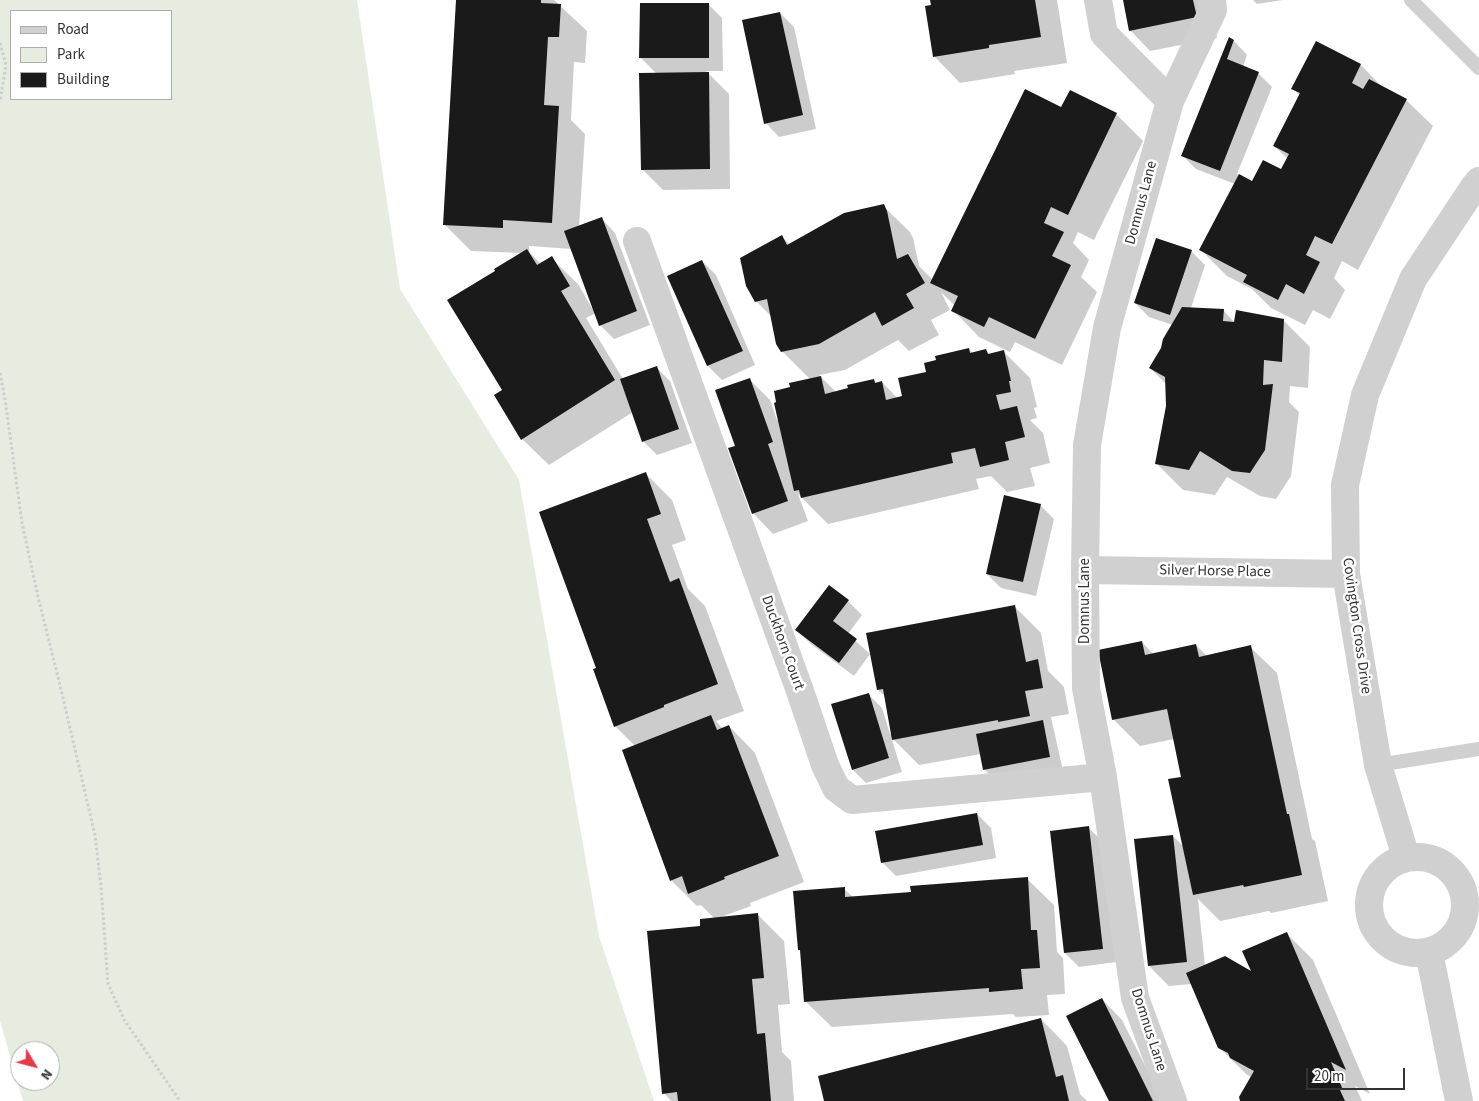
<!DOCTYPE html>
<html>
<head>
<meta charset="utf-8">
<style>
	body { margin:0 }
	#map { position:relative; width:1479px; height:1101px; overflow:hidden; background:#fff; font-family:"Source Sans 3",sans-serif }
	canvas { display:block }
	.legend { position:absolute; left:10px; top:10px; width:162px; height:90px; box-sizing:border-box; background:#fff; border:1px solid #adadad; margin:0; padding:6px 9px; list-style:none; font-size:15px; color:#333 }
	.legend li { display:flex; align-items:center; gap:10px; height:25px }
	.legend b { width:25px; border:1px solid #adadad }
	.north { position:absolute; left:10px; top:1041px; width:50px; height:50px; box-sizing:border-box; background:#fff; border:1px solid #adadad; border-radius:50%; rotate:127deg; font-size:14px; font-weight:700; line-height:20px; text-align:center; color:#333 }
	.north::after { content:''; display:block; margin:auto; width:18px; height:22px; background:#e63946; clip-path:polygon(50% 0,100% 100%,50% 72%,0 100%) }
	.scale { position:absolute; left:1306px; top:1068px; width:99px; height:22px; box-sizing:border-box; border:2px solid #333; border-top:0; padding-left:6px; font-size:15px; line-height:18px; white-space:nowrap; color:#333; -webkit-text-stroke:4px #fff; paint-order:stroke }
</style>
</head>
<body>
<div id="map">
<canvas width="1479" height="1101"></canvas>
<ul class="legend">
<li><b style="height:6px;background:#d0d0d0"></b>Road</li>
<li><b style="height:14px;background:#e6ecdf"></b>Park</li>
<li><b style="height:14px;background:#1a1a1a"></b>Building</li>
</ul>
<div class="north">N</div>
<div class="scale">20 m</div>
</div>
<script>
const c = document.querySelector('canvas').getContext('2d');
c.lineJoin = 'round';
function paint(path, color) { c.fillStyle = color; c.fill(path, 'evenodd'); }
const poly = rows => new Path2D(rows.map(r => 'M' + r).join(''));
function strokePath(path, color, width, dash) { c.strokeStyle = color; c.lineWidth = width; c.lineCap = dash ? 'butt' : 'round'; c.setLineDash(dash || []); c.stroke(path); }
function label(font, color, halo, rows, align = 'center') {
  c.font = font + ' "Source Sans 3",sans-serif'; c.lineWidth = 5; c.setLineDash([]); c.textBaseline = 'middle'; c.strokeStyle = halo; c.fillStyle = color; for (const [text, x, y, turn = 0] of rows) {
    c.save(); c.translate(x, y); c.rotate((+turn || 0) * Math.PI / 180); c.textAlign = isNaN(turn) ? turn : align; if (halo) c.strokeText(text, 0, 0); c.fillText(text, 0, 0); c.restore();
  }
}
const green = poly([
	[0,0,357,0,400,289,519,480,599,936,654,1101,23,1101,0,1021],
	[11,11,171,11,171,99,11,99],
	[20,1051,50,1051,50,1081,20,1081]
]);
const shadow = poly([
	[457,0,554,0,587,31,585,63,574,62,571,120,585,134,579,227,602,219,615,233,650,325,614,339,600,325,596,313,586,318,623,379,656,367,670,381,692,443,657,455,644,442,633,412,549,465,522,439,496,396,504,390,497,271,522,253,471,251,444,224],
	[529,246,572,249,593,310,578,284,551,258,541,264,529,252],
	[931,0,1057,0,1067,63,1014,71,1015,74,960,83,934,56],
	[1124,0,1209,0,1217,38,1150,51,1130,30],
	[1253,0,1283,0,1257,4],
	[708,4,722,18,723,71,706,71,729,94,730,189,663,190,642,169,657,74,641,58],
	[780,13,794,27,816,129,779,137,766,123],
	[1234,41,1247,55,1243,67,1258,73,1272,87,1237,174,1253,182,1282,170,1288,159,1274,146,1300,96,1293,88,1316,42,1361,65,1383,88,1406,100,1433,126,1358,270,1342,261,1334,278,1345,290,1330,319,1313,310,1305,325,1271,308,1252,289,1227,276,1201,250,1235,184,1196,169,1182,155],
	[1062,109,1116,114,1143,141,1094,240,1078,232,1073,243,1089,260,1081,277,1097,292,1062,365,1015,342,1010,352,979,337,953,310,955,306,941,292,950,310,931,320,939,335,909,351,898,340,845,370,819,375,836,392,874,380,877,383,882,382,898,399,904,397,927,373,969,349,973,354,986,351,990,355,1004,352,1030,378,1037,407,1034,408,1037,418,1030,420,1043,433,1050,463,1030,468,1035,486,1007,492,991,476,976,479,979,489,828,524,798,494,808,521,773,534,753,513,736,447,749,379,770,400,777,420,779,420,792,388,810,379,782,351,772,317,756,301,781,236,790,245,883,206,910,232,913,238,919,266,933,280],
	[1191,251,1205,265,1191,308,1223,310,1235,323,1283,320,1310,347,1308,388,1290,386,1289,402,1299,412,1291,476,1276,499,1260,496,1227,477,1215,495,1183,490,1156,463,1167,406,1166,384,1150,368,1162,348,1173,325,1149,317,1135,303],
	[702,261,716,275,755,365,722,380,708,366,668,276],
	[645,473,672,500,686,540,672,545,688,589,705,606,744,711,716,721,723,729,729,726,755,753,804,882,750,903,751,906,721,917,758,915,784,941,790,1004,778,1005,782,1052,791,1061,794,1101,671,1101,664,1093,701,927,715,919,701,905,697,906,671,880,635,746,615,726,598,669],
	[1040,505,1054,519,1036,596,1001,588,987,574],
	[829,587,848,601,862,615,848,634,870,654,854,676,811,644,797,630],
	[1015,607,1041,633,1048,671,1064,687,1069,714,1051,717,1063,771,998,783,984,769,981,754,919,765,891,737,902,772,866,783,853,770,868,694,882,708,890,734,892,734,886,697,878,690],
	[1142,642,1154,655,1196,645,1207,656,1250,647,1277,673,1312,839,1315,841,1328,901,1271,913,1269,911,1220,921,1198,899,1205,966,1253,974,1286,933,1313,960,1370,1094,1355,1086,1362,1101,1242,1101,1251,1077,1246,1074,1219,1047,1192,984,1169,986,1149,966,1173,836,1184,847,1182,778,1174,739,1140,746,1114,720,1099,651],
	[977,814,991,828,996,858,896,876,882,862],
	[1089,828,1103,842,1116,962,1079,967,1065,953,1051,832],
	[1027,879,1054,905,1057,952,1063,958,1065,994,1047,995,1049,1015,1016,1017,1013,1014,832,1027,805,1001,802,952,799,949,844,889,853,897,912,893],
	[1102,999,1122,1020,1163,1101,1111,1101],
	[1041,1019,1067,1046,1080,1094,1087,1101,825,1101]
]);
const building = poly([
	[456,0,541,0,541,3,561,4,559,37,548,37,544,105,559,106,552,223,503,220,503,228,443,225],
	[930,0,1035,0,1041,37,989,45,989,48,933,57,925,6,931,5],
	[1123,0,1193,0,1197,17,1129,31],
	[640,3,709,3,709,58,639,58],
	[780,12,803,115,764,124,742,20],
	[1229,37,1234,40,1227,59,1259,72,1220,171,1181,156],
	[1316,41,1361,64,1352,83,1363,89,1369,79,1407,99,1332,244,1315,236,1306,255,1320,262,1304,294,1286,284,1278,300,1243,282,1247,275,1199,250,1239,174,1252,181,1263,160,1281,169,1289,154,1273,146,1300,93,1291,89],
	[709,72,710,169,641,170,639,73],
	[1025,89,1061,107,1070,90,1117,113,1068,215,1051,207,1044,223,1064,232,1052,256,1071,265,1035,339,989,317,984,327,951,311,958,296,930,283],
	[884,204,887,211,897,259,908,254,925,283,906,294,914,308,882,326,875,312,819,344,781,352,776,344,767,299,755,302,746,286,740,258,782,235,787,245,844,213],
	[602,217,637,311,599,326,564,231],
	[1156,238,1192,250,1170,315,1134,303],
	[527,249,537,265,552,256,570,286,561,291,615,380,521,440,494,395,502,390,447,300,495,271,494,269],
	[702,260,743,351,707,366,667,276],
	[1182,307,1224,309,1223,321,1234,322,1236,310,1284,319,1282,362,1264,360,1263,385,1273,384,1265,450,1250,473,1232,471,1200,451,1189,470,1155,464,1166,406,1165,377,1149,368,1161,348,1163,339],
	[969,348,970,353,986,349,988,354,1004,350,1011,381,1009,381,1011,392,996,395,1000,410,1017,406,1025,437,1005,442,1009,460,980,467,975,448,951,453,953,463,801,498,799,490,794,491,774,403,776,402,774,391,790,387,789,383,821,376,825,394,848,388,847,385,874,379,875,383,882,381,886,400,902,396,898,378,926,372,924,363,936,360,935,356],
	[657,366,679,429,642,442,620,379],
	[750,378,773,442,768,444,788,501,752,514,728,448,735,446,715,390],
	[646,472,661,514,647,519,670,582,679,578,718,684,664,705,664,707,614,727,593,669,596,668,539,512],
	[1004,495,1041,504,1023,582,986,574],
	[829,585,849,600,833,621,857,639,839,663,795,630],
	[1015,605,1026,662,1038,659,1043,688,1025,691,1030,716,998,722,998,720,892,740,883,689,877,690,866,633],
	[1142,641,1145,655,1196,644,1199,657,1251,645,1287,814,1289,814,1302,875,1244,887,1243,885,1193,895,1168,779,1181,777,1167,709,1112,720,1098,650],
	[869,693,889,758,852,770,831,704],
	[711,715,717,730,729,725,779,856,724,877,725,879,688,894,682,876,670,881,622,750],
	[1043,720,1050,757,983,770,976,734],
	[977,813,983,845,881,863,875,831],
	[1089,826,1103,949,1064,953,1050,831],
	[1173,835,1187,962,1148,966,1134,839],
	[1028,877,1031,930,1037,930,1040,968,1021,969,1023,989,989,992,989,988,804,1002,800,950,798,950,793,891,845,887,845,897,911,892,910,886],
	[758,913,764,978,752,979,757,1034,765,1033,771,1101,678,1101,677,1092,662,1094,647,931,700,926,700,919],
	[1287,932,1346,1070,1331,1062,1343,1090,1339,1088,1345,1101,1240,1101,1239,1097,1254,1071,1230,1058,1228,1053,1218,1048,1186,973,1225,956,1251,971,1242,951],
	[1102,998,1153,1101,1109,1101,1066,1016],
	[1041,1018,1056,1077,1063,1075,1069,1101,824,1101,818,1076]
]);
const path = poly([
	[0,43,6,65,0,102],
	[0,373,5,399,22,523,39,601,59,681,95,835,101,886,108,984,125,1021,180,1101]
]);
const service = poly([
	[1411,0,1479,68],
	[1378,765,1479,749]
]);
const minor = poly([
	[1098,0,1104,34,1170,101,1213,10,1212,0],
	[1170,101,1107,328,1087,445,1085,570,1086,688,1103,777,1135,998,1173,1101],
	[637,241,800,691,825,765,836,788,852,800,1103,777],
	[1085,570,1346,574],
	'1369 905a48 48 0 1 1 96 0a48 48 0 1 1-96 0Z',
	[1406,857,1378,765,1346,574,1345,485,1365,395,1413,279,1474,187,1479,181],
	[1429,952,1459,1101]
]);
const streetNames = [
	["Domnus Lane",1142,203,-75],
	["Silver Horse Place",1215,572,1],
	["Domnus Lane",1086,601,-90],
	["Covington Cross Drive",1356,626,82],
	["Duckhorn Court",782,643,70],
	["Domnus Lane",1148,1030,72]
];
paint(green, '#e6ecdf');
paint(shadow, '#0003');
paint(building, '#1a1a1a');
strokePath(path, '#cdcdcd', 3, [2.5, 2.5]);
strokePath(service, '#d0d0d0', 14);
strokePath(minor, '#d0d0d0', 28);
label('15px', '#333', '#fff', streetNames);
</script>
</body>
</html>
